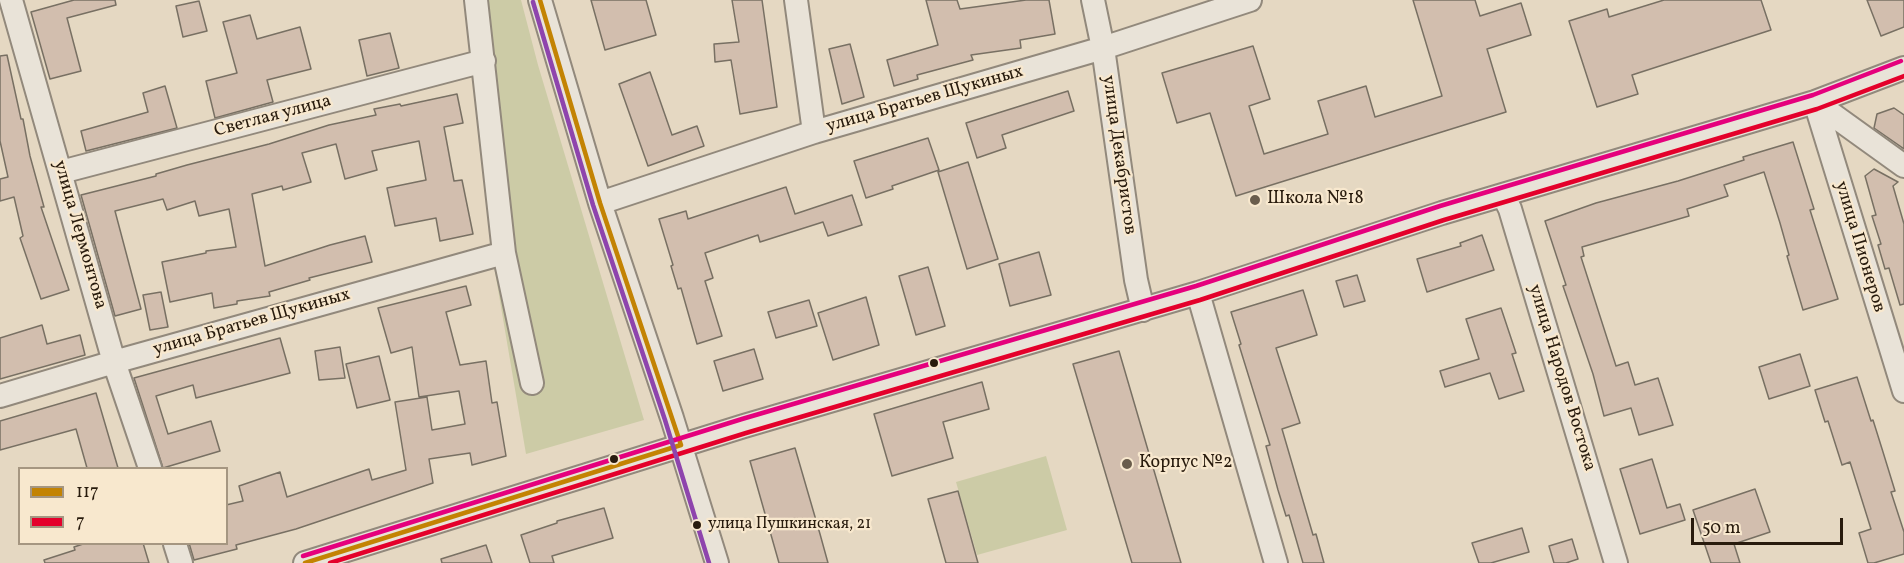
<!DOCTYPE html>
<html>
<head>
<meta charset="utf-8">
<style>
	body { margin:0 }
	#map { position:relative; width:1904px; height:563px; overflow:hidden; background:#e5d8c2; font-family:Vollkorn,serif }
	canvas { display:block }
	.legend { position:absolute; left:18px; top:467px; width:210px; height:78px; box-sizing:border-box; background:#f8e8ce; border:2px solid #a59681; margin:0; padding:8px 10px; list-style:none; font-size:18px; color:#281b0d }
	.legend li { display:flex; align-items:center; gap:12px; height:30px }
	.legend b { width:30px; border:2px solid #a59681 }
	.scale { position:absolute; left:1691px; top:518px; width:152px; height:27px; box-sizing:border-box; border:3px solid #281b0d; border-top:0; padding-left:8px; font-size:18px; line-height:21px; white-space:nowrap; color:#281b0d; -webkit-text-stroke:4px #f8e8ce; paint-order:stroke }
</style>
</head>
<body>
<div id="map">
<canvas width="1904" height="563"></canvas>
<ul class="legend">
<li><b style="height:8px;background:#c38303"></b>117</li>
<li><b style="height:8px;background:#e4002b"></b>7</li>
</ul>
<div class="scale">50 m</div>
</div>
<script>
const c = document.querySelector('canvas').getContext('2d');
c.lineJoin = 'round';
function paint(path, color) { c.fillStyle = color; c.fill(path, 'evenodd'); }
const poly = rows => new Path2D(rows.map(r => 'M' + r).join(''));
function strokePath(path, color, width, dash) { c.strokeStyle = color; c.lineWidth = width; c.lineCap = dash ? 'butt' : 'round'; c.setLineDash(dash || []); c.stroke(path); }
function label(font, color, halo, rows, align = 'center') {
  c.font = font + ' Vollkorn,serif'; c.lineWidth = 4.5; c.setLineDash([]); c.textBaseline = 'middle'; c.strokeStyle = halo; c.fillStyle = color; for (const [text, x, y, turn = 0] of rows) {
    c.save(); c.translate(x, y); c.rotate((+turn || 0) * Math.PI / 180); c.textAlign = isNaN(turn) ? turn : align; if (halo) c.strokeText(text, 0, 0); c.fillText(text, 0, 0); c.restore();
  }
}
const green = poly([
	[471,0,521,0,538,65,644,420,526,454,492,254],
	[1046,456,1067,530,977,555,956,482]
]);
const building = poly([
	[74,0,115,0,116,5,67,18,81,71,50,79,31,12,74,0],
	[591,0,646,0,656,35,605,50,591,0],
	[732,0,762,0,777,107,740,114,731,60,715,62,714,44,739,42,732,0],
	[926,0,957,0,960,9,1026,0,1049,0,1055,34,1020,40,1021,48,971,55,973,60,917,75,918,79,894,86,887,60,938,45,926,0],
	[1413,0,1475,0,1480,16,1521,3,1531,35,1487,49,1506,112,1236,196,1210,113,1177,123,1162,73,1253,46,1270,99,1249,106,1264,154,1328,134,1318,101,1366,86,1375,117,1442,96,1413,0],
	[1664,0,1761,0,1771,30,1632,75,1638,94,1597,107,1569,21,1607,9,1609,17,1664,0],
	[1867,0,1904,0,1904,27,1881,36,1867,0],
	[199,1,207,31,183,37,176,6,199,1],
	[250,15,257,39,300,27,311,69,267,80,273,102,215,118,206,81,237,73,223,22,250,15],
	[390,33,399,68,367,76,359,40,390,33],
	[850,44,864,97,842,104,829,49,850,44],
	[7,55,21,119,23,119,30,156,44,207,41,207,69,290,41,299,20,238,23,236,14,197,0,201,0,179,8,177,0,141,0,56,7,55],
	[650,72,672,135,697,126,704,146,648,166,619,84,650,72],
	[165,86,177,128,86,151,81,131,148,112,143,93,165,86],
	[1068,91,1074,111,1002,135,1006,148,977,158,966,123,1068,91],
	[457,94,463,123,444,127,454,181,462,180,473,234,440,241,436,218,395,226,387,188,426,180,419,141,372,151,377,170,345,179,336,144,302,153,311,182,283,190,282,186,252,194,265,266,330,245,365,236,372,262,309,278,310,280,269,292,270,296,237,301,237,304,214,308,212,293,170,302,162,262,206,253,206,251,236,247,229,209,199,216,195,201,167,210,163,199,115,211,141,309,115,316,81,195,156,176,156,174,187,165,269,144,329,125,376,115,374,109,400,104,401,106,457,94],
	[1894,108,1904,115,1904,149,1874,128,1877,114,1894,108],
	[928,138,939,170,892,186,893,189,866,198,854,161,928,138],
	[1793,142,1814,209,1810,210,1838,299,1803,310,1787,256,1789,255,1780,223,1764,172,1724,185,1728,196,1687,209,1689,216,1582,247,1584,256,1581,257,1616,366,1628,362,1635,385,1658,378,1673,425,1639,435,1631,408,1604,416,1593,374,1563,286,1566,285,1545,221,1596,203,1678,181,1744,160,1743,157,1793,142],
	[968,162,998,259,967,269,938,172,968,162],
	[1874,169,1898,182,1893,186,1904,224,1904,304,1900,305,1889,268,1885,269,1878,245,1881,244,1872,216,1876,215,1865,176,1874,169],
	[786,187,795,214,852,195,862,225,828,236,823,222,760,242,758,235,705,253,713,278,705,281,722,336,697,344,681,288,678,289,671,266,673,265,659,219,686,211,688,219,786,187],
	[1482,235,1494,270,1427,292,1417,259,1461,246,1460,243,1482,235],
	[1039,252,1051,295,1010,306,999,264,1039,252],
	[928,267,945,326,916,335,899,276,928,267],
	[1357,275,1365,301,1344,307,1336,281,1357,275],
	[466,286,471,305,446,312,460,365,486,361,492,403,497,402,506,456,472,465,470,453,429,459,433,483,296,529,236,545,237,549,194,560,189,543,226,543,226,505,243,501,239,486,280,472,287,497,369,469,372,480,406,470,395,402,427,397,432,430,465,424,459,391,419,397,412,347,391,353,378,308,466,286],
	[1303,290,1317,335,1276,348,1300,423,1282,429,1313,535,1316,534,1324,563,1303,563,1289,515,1286,516,1278,490,1266,446,1270,445,1239,345,1241,344,1231,312,1303,290],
	[161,292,168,327,150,330,143,295,161,292],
	[866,297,879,345,833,360,818,313,866,297],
	[809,300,817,326,776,338,768,312,809,300],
	[1501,308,1516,353,1512,354,1524,391,1499,399,1490,373,1445,387,1440,371,1479,359,1466,319,1501,308],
	[42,325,47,344,80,335,85,355,0,379,0,338,42,325],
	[280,338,290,373,196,398,193,385,156,396,168,434,211,421,220,451,163,468,134,378,280,338],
	[340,347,345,378,319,380,315,351,340,347],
	[754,349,763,379,723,391,714,361,754,349],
	[1119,351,1181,563,1132,563,1073,364,1119,351],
	[1800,354,1810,386,1769,399,1759,367,1800,354],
	[379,356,390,400,357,408,346,364,379,356],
	[1857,377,1871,421,1873,420,1883,452,1895,491,1891,492,1904,532,1904,554,1874,563,1868,563,1859,533,1871,529,1850,462,1842,465,1828,421,1825,422,1815,390,1857,377],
	[982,382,989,409,943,422,953,458,892,476,874,414,982,382],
	[96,393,118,468,87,468,76,429,0,450,0,421,96,393],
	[795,448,820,534,828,563,779,563,750,461,795,448],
	[1652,459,1667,508,1680,504,1685,520,1640,534,1620,469,1652,459],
	[1755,489,1770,532,1734,544,1740,563,1711,563,1693,510,1755,489],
	[958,491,978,563,946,563,928,499,958,491],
	[604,508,613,538,552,556,554,563,530,563,521,535,557,523,557,521,604,508],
	[1522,528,1529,552,1491,563,1479,563,1472,543,1522,528],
	[1572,539,1578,559,1566,563,1554,563,1549,546,1572,539],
	[86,543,143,543,149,563,45,563,44,560,75,550,74,547,86,543],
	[486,545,492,563,442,563,441,559,486,545]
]);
const minor = poly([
	[11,0,114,362,150,468],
	[476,0,504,253,532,383],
	[540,0,600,203,672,418,717,563],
	[796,0,814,132],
	[1093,0,1103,48,1136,280,1143,310],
	[1815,102,1904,391],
	[1815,102,1904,166],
	[61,172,484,61],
	[1503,195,1510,209,1616,563],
	[600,203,814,132,1103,48,1250,0],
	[1198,293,1276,563],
	[0,396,114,362,504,253],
	[175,544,181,563],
	[305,563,744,426,1198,293,1442,213,1815,102,1904,68]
]);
const bus1 = poly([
	[540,0,600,203,681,445],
	[305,563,681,445]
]);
const bus2 = poly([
	[330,563,746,433,1200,300,1444,220,1817,109,1904,76]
]);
const bus3 = poly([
	[303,556,742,419,1196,286,1440,206,1813,95,1901,61]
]);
const bus4 = poly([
	[533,2,593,205,665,420,709,563]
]);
const markers = [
	[1255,200,6,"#6a5d4c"],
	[934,363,5,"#281b0d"],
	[614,459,5,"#281b0d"],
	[1127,464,6,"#6a5d4c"],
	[697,525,5,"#281b0d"]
];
const busNames = [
	["улица Пушкинская, 21",708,525]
];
const streetNames = [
	["улица Братьев Щукиных",925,100,-16],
	["Светлая улица",273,117,-15],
	["улица Декабристов",1118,155,82],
	["улица Лермонтова",79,235,74],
	["улица Пионеров",1859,247,73],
	["улица Братьев Щукиных",252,323,-16],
	["улица Народов Востока",1561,378,73]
];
const poiNames = [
	["Школа №18",1267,200],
	["Корпус №2",1139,464]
];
paint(green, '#cccba6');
paint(building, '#d2beae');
strokePath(building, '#787063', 1.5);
strokePath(minor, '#92897c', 26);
strokePath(minor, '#e9e3d8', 22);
strokePath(bus1, '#c38303', 4.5);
strokePath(bus2, '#e4002b', 4.5);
strokePath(bus3, '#e5007d', 4.5);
strokePath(bus4, '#8e44ad', 4.5);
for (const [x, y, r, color] of markers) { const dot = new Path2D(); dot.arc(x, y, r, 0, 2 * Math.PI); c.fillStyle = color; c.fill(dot); strokePath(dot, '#f8e8ce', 2); }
label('16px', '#281b0d', '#f8e8ce', busNames, 'left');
label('18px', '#281b0d', '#f8e8ce', streetNames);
label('18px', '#281b0d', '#f8e8ce', poiNames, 'left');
</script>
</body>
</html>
